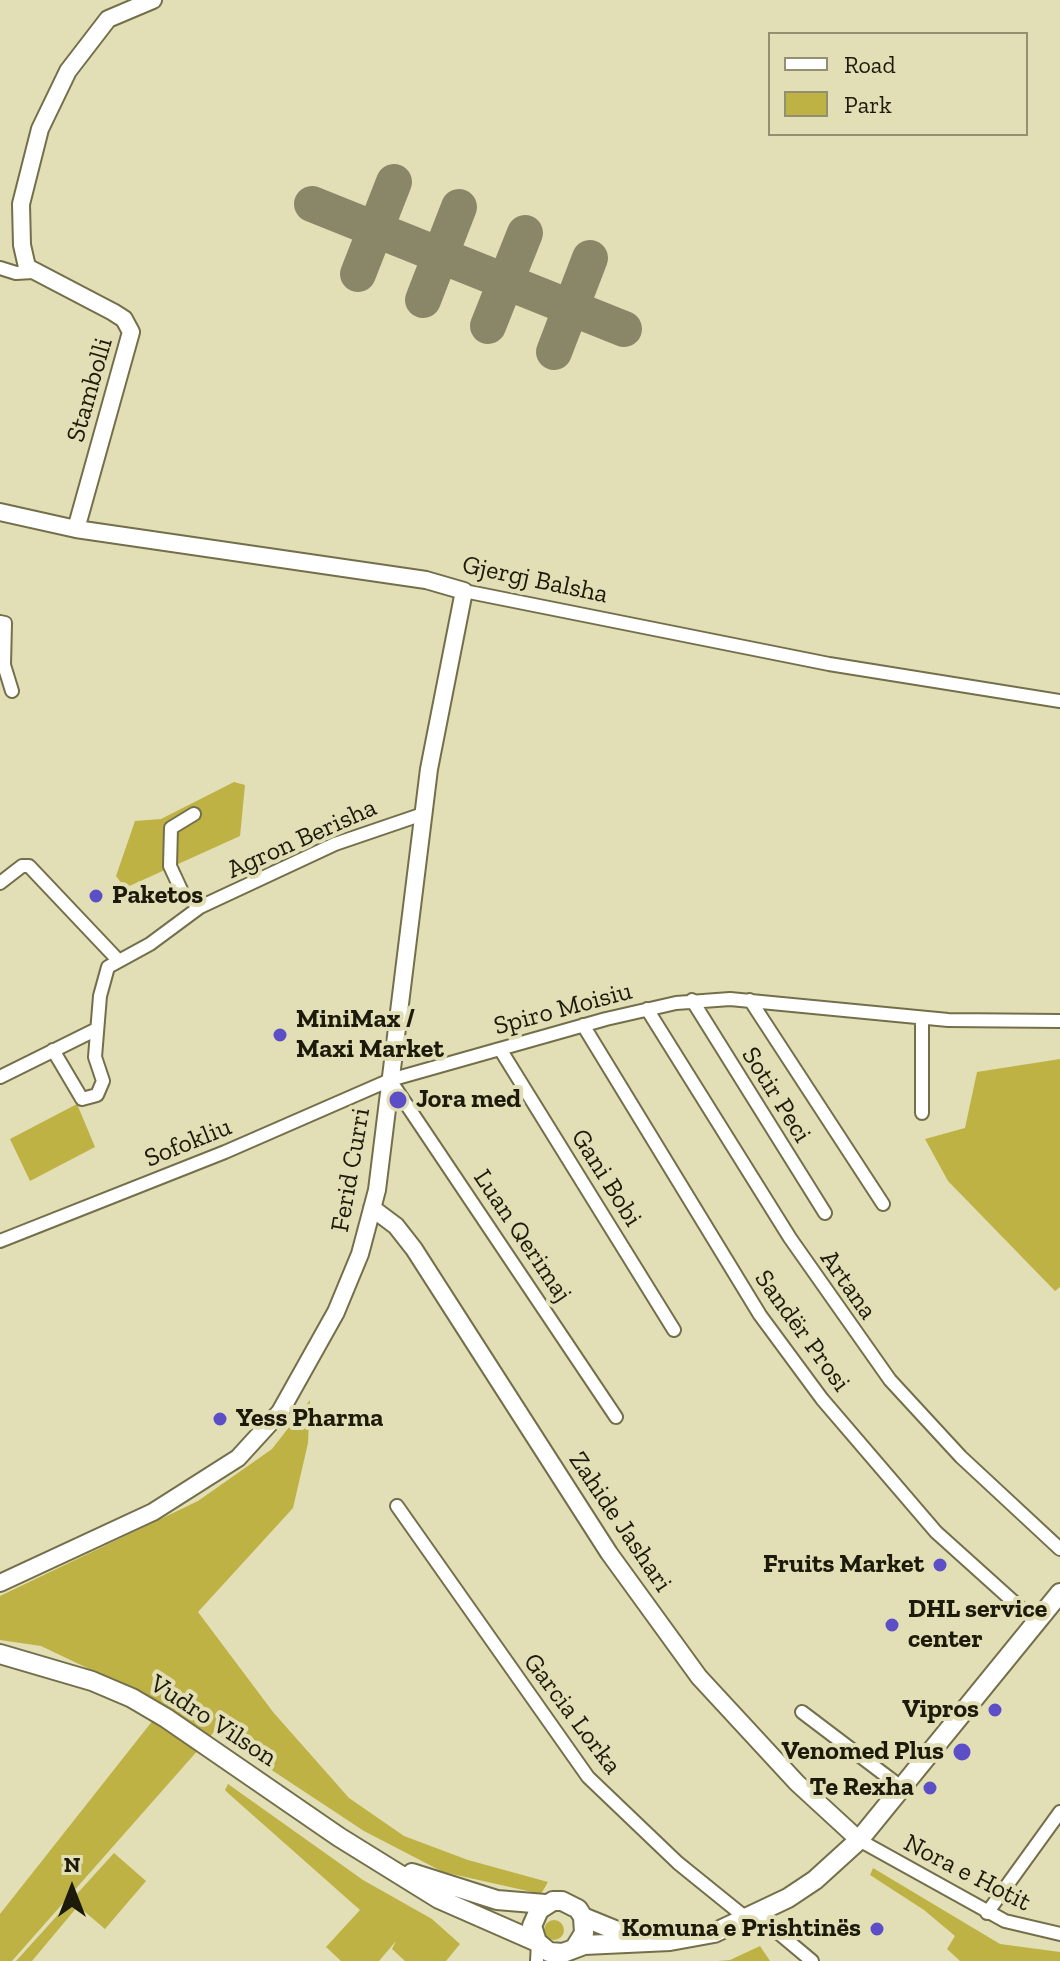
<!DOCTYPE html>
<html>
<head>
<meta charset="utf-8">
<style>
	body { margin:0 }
	#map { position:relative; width:1060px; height:1961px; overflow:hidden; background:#e2deb5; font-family:"Zilla Slab",serif }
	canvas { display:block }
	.legend { position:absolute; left:768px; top:32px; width:260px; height:104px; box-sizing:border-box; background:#e2deb5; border:2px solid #939071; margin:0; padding:10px 14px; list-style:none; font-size:24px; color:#1c1b0b }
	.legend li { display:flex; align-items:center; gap:16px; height:40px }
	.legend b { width:40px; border:2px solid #939071 }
	.north { position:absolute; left:32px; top:1849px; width:80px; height:80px; -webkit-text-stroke:6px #e2deb5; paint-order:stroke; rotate:0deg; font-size:22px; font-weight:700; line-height:32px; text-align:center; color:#1c1b0b }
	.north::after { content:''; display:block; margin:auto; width:28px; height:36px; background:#1c1b0b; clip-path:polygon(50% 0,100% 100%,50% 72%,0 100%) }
</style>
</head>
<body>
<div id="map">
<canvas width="1060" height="1961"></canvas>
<ul class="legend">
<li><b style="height:10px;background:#fff"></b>Road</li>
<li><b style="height:22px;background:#beb245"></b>Park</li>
</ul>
<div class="north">N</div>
</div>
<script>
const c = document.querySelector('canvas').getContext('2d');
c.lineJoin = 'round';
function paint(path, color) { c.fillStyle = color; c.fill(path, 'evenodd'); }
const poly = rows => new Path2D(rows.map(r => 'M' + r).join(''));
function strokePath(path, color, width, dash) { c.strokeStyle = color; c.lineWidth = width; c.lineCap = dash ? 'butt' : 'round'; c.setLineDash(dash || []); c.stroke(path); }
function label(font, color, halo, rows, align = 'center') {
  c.font = font + ' "Zilla Slab",serif'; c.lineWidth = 8; c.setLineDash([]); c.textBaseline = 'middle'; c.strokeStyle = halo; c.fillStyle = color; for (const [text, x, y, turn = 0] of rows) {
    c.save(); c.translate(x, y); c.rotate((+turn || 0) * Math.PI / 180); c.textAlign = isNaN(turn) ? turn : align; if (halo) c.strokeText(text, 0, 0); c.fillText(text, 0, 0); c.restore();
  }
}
const green = poly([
	[234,782,245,785,240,836,125,888,116,876,135,821,161,819],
	[1060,1059,1060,1287,1055,1291,948,1181,925,1139,965,1128,977,1072],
	[77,1104,95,1147,30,1181,10,1139],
	[310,1400,308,1443,293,1508,198,1612,273,1712,349,1798,404,1836,468,1860,548,1882,541,1894,443,1872,364,1831,214,1732,12,1961,0,1961,0,1914,165,1705,41,1646,0,1640,0,1596,198,1501,272,1449],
	[228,1784,363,1880,432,1919,460,1944,446,1961,405,1961,392,1949,396,1941,379,1961,341,1961,326,1947,360,1910,229,1794,225,1790],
	[114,1853,146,1881,105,1929,78,1906,32,1961,16,1961],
	[873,1868,1000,1944,1060,1952,1060,1961,960,1961,947,1949,955,1936,924,1910,870,1875],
	'544 1930a10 10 0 1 1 20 0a10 10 0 1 1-20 0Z',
	[760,1946,770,1961,718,1961,730,1960]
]);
const taxiway = poly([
	[312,204,624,329],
	[358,274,394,182],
	[423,300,459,207],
	[488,326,525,233],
	[554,352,590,258]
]);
const minor = poly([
	[0,268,16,273,33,272],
	[464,591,829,664,1060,701],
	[0,622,5,623,4,665,12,691],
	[194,814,171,828,170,866,183,894,200,907,335,844,423,814],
	[0,883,22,866,29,866,118,960],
	[692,1000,825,1213],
	[750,1000,883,1204],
	[647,1009,790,1238,890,1380,961,1457,1060,1549],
	[922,1018,922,1113],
	[583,1025,760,1315,822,1399,936,1532,1036,1622],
	[500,1049,674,1330],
	[53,1050,82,1099,97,1095,103,1081,95,1057,100,996,108,967,150,944,200,907],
	[0,1077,97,1029],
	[390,1080,616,1417],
	[0,1241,225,1152,390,1080,606,1019,676,1003,730,999,948,1020,1060,1021],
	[397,1506,588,1777,678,1863,746,1918],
	[802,1712,901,1787],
	[859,1840,1005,1921,1060,1934],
	[987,1913,1060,1812],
	[756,1914,812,1961],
	[537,1961,538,1943]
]);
const tertiary = poly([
	[0,512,76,529,426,580,464,591,429,769,377,1190,360,1254,336,1312,280,1412,238,1458,153,1512,0,1583],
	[76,529,131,332,124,319,113,312,27,267,22,245,21,204,40,129,68,71,108,19,153,0],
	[372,1208,396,1226,414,1249,609,1553,699,1677,797,1783,859,1840]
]);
const secondary = poly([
	[0,1654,92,1681,132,1698,166,1718,339,1837,439,1899,537,1942,549,1952,563,1953,584,1945,670,1941,714,1933,788,1898,815,1880,859,1840,1060,1593],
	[412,1873,497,1900,545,1904],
	[583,1917,632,1937],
	[537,1942,532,1926,539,1910,553,1901,562,1901,578,1909,583,1917,584,1933,576,1946]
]);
const markers = [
	[96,896,8,"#5c4ec6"],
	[280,1035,8,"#5c4ec6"],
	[398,1100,10,"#5c4ec6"],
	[220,1419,8,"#5c4ec6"],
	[940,1565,8,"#5c4ec6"],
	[892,1625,8,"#5c4ec6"],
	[995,1710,8,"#5c4ec6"],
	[962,1752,10,"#5c4ec6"],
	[930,1788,8,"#5c4ec6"],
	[877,1929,8,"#5c4ec6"]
];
const streetNames = [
	["Stambolli",90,390,-74],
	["Gjergj Balsha",535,580,12],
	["Agron Berisha",302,839,-24],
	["Spiro Moisiu",563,1009,-15],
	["Sotir Peci",776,1095,58],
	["Sofokliu",188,1143,-22],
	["Ferid Curri",351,1170,-80],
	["Gani Bobi",606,1178,58],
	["Luan Qerimaj",522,1236,56],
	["Artana",848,1285,55],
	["Sandër Prosi",802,1331,54],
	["Zahide Jashari",620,1522,56],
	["Garcia Lorka",572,1714,53],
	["Vudro Vilson",213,1721,33],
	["Nora e Hotit",967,1873,27]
];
const poiNames = [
	["Paketos",112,896],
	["MiniMax /",296,1020],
	["Maxi Market",296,1050],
	["Jora med",416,1100],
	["Yess Pharma",236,1419],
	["Fruits Market",924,1565,"right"],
	["DHL service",908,1610],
	["center",908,1640],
	["Vipros",979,1710,"right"],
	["Venomed Plus",944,1752,"right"],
	["Te Rexha",914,1788,"right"],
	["Komuna e Prishtinës",861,1929,"right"]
];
paint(green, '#beb245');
strokePath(taxiway, '#8a8769', 36);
strokePath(minor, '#736f4a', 16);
strokePath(tertiary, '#736f4a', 20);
strokePath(secondary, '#736f4a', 22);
strokePath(minor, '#fff', 12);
strokePath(tertiary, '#fff', 16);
strokePath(secondary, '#fff', 18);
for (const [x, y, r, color] of markers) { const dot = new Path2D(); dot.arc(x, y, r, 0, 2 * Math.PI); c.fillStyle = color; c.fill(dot); strokePath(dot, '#e2deb5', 3); }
label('26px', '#1c1b0b', '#e2deb5', streetNames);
label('bold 26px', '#1c1b0b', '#e2deb5', poiNames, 'left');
</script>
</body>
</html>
